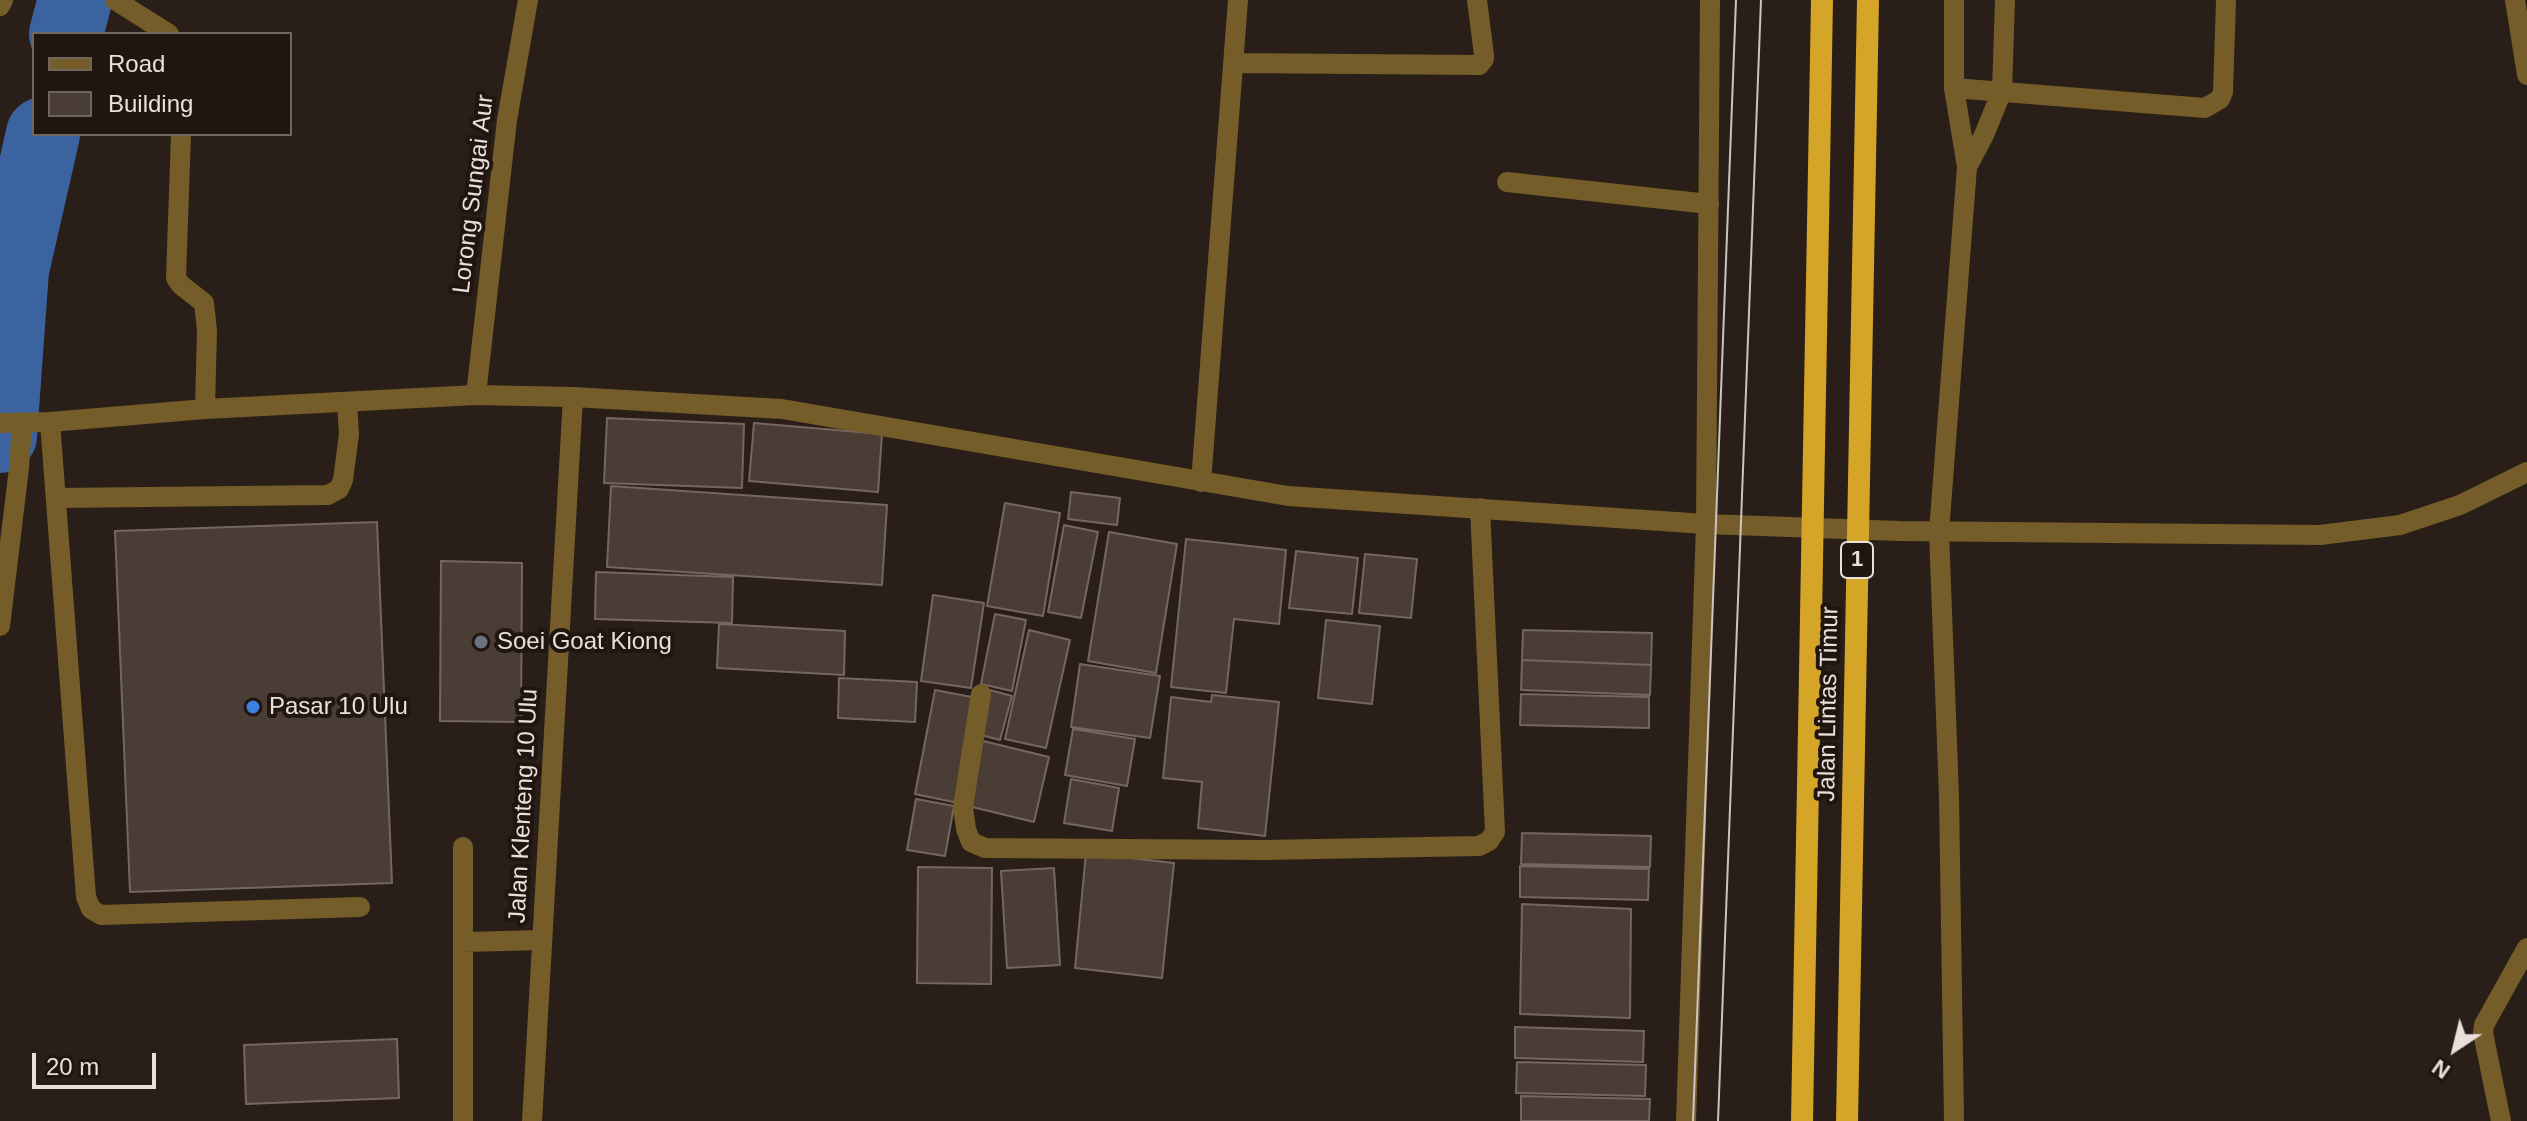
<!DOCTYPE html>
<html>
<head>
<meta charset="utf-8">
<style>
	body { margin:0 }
	#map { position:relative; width:2527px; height:1121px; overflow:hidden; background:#2a1e18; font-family:Arial,sans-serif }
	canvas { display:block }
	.legend { position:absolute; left:32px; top:32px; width:260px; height:104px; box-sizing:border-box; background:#20150f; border:2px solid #706661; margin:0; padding:10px 14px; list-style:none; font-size:24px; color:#e9e0dc }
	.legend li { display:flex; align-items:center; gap:16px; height:40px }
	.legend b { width:40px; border:2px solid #706661 }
	.north { position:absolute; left:2415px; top:1009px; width:80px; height:80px; -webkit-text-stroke:6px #20150f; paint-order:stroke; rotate:215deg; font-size:22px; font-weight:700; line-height:32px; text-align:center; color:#e9e0dc }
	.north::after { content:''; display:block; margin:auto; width:28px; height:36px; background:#e9e0dc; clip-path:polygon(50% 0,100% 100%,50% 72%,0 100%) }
	.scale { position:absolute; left:32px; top:1053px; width:124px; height:36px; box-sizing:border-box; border:4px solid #e9e0dc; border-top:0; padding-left:10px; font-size:24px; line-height:28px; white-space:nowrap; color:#e9e0dc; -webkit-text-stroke:6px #20150f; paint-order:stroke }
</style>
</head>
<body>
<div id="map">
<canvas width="2527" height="1121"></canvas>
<ul class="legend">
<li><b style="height:10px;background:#745d29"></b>Road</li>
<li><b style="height:22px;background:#4a3d36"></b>Building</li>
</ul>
<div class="north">N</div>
<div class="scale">20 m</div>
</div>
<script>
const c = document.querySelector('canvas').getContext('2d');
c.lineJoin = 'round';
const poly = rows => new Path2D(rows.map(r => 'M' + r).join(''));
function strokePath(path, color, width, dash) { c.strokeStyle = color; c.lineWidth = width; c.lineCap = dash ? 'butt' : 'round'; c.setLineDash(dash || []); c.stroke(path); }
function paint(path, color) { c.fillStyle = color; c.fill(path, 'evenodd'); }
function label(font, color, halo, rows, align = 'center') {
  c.font = font + ' Arial,sans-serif'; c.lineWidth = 8; c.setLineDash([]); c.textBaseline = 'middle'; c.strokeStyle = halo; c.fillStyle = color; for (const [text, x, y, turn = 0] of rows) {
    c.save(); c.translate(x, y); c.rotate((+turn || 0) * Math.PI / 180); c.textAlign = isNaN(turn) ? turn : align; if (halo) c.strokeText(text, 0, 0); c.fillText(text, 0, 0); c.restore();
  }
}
const river = poly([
	[66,34,75,0],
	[0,436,12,270,43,134]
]);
const building = poly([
	[607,418,744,424,742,488,604,483,607,418],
	[754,423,882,434,878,492,749,481,754,423],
	[611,486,887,505,882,585,607,567,611,486],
	[1071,492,1120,498,1117,525,1068,519,1071,492],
	[1005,503,1060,513,1043,616,987,606,1005,503],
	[377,522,392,883,130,892,115,531,377,522],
	[1064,525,1098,532,1081,618,1048,612,1064,525],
	[1109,532,1177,544,1156,673,1088,661,1109,532],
	[1186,539,1286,550,1279,624,1234,619,1226,693,1171,687,1186,539],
	[1296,551,1358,558,1352,614,1289,608,1296,551],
	[1365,554,1417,559,1411,618,1359,613,1365,554],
	[441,561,522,563,521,722,440,721,441,561],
	[596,572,733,577,732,623,595,619,596,572],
	[933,595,984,603,971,688,921,681,933,595],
	[995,614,1026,620,1012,691,981,684,995,614],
	[1326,620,1380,626,1372,704,1318,698,1326,620],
	[719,624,845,631,844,675,717,668,719,624],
	[1029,630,1070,640,1046,748,1005,739,1029,630],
	[1523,630,1652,633,1651,665,1522,660,1523,630],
	[1522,660,1651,665,1650,695,1521,690,1522,660],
	[1080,664,1160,676,1150,738,1071,727,1080,664],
	[839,678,917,682,915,722,838,718,839,678],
	[986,689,1012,696,1000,740,974,733,986,689],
	[935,690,977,698,958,803,915,794,935,690],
	[1521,694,1649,697,1649,728,1520,725,1521,694],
	[1212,695,1279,702,1265,836,1198,828,1202,782,1163,778,1171,697,1211,702,1212,695],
	[1073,729,1135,739,1127,786,1065,775,1073,729],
	[979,740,1049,757,1034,822,964,805,979,740],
	[1071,779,1119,788,1112,831,1064,823,1071,779],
	[916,799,954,806,945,856,907,850,916,799],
	[1522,833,1651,836,1650,867,1521,864,1522,833],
	[1086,853,1174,863,1162,978,1075,968,1086,853],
	[1520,866,1649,869,1648,900,1520,897,1520,866],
	[918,867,992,868,991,984,917,983,918,867],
	[1054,868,1060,965,1007,968,1001,871,1054,868],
	[1522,904,1631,909,1630,1018,1520,1014,1522,904],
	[1515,1027,1644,1031,1643,1062,1515,1058,1515,1027],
	[397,1039,399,1098,246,1104,244,1045,397,1039],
	[1517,1062,1646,1065,1645,1096,1516,1093,1517,1062],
	[1521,1096,1650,1099,1649,1121,1521,1121,1521,1096]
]);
const service = poly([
	[50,422,86,897,91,909,101,915,360,907],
	[56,498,328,495,339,489,343,480,349,434,347,402],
	[463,847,463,1121],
	[463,942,542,940]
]);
const minor = poly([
	[115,0,169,34],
	[2515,0,2527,75],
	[0,6,3,0],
	[1233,63,1479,65,1484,59,1484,55,1477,0],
	[1954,88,2205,108,2220,99,2223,92,2226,0],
	[181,134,176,278,181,285,204,303,207,330,205,409],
	[1967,167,1984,135,2002,91,2005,0],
	[1507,182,1709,204],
	[476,395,507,120,528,0],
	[1201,482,1238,0],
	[1939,532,1949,796,1954,1121],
	[0,626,19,468,22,424],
	[981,694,963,807,966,829,971,842,985,848,1264,850,1479,846,1489,841,1495,832,1480,508],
	[532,1121,573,397],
	[1686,1121,1706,524],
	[2501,1121,2483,1033,2484,1025,2527,948]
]);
const tertiary = poly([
	[0,423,50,422,205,409,476,395,573,397,782,409,1288,496,1706,524,1899,531,2320,535,2400,525,2460,505,2527,472],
	[1706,524,1710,0],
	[1939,532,1967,167,1954,88,1954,0]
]);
const trunk = poly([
	[1802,1121,1822,0],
	[1847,1121,1868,0]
]);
const tram = poly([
	[1693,1121,1736,0],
	[1718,1121,1761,0]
]);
const markers = [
	[481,642,8,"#6b7280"],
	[253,707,8,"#3f7fe0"]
];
const shields = [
	[1857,560,32]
];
const shieldNames = [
	["1",1857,560]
];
const streetNames = [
	["Lorong Sungai Aur",474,194,-83],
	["Jalan Lintas Timur",1829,704,-89],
	["Jalan Klenteng 10 Ulu",524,806,-87]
];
const poiNames = [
	["Soei Goat Kiong",497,642],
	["Pasar 10 Ulu",269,707]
];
strokePath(river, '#3b63a0', 74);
paint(building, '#4a3d36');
strokePath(building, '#756760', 2);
strokePath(service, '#745d29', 20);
strokePath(minor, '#745d29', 20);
strokePath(tertiary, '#745d29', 20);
strokePath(trunk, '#d5a528', 22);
strokePath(tram, '#cdc4bf', 2);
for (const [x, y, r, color] of markers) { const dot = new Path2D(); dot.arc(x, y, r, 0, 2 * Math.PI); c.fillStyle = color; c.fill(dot); strokePath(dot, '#20150f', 3); }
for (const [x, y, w] of shields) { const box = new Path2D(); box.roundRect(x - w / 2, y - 18, w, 36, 6); c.fillStyle = '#20150f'; c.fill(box); strokePath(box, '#e9e0dc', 2); }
label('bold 22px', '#e9e0dc', null, shieldNames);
label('24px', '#e9e0dc', '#20150f', streetNames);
label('24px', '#e9e0dc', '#20150f', poiNames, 'left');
</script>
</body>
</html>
